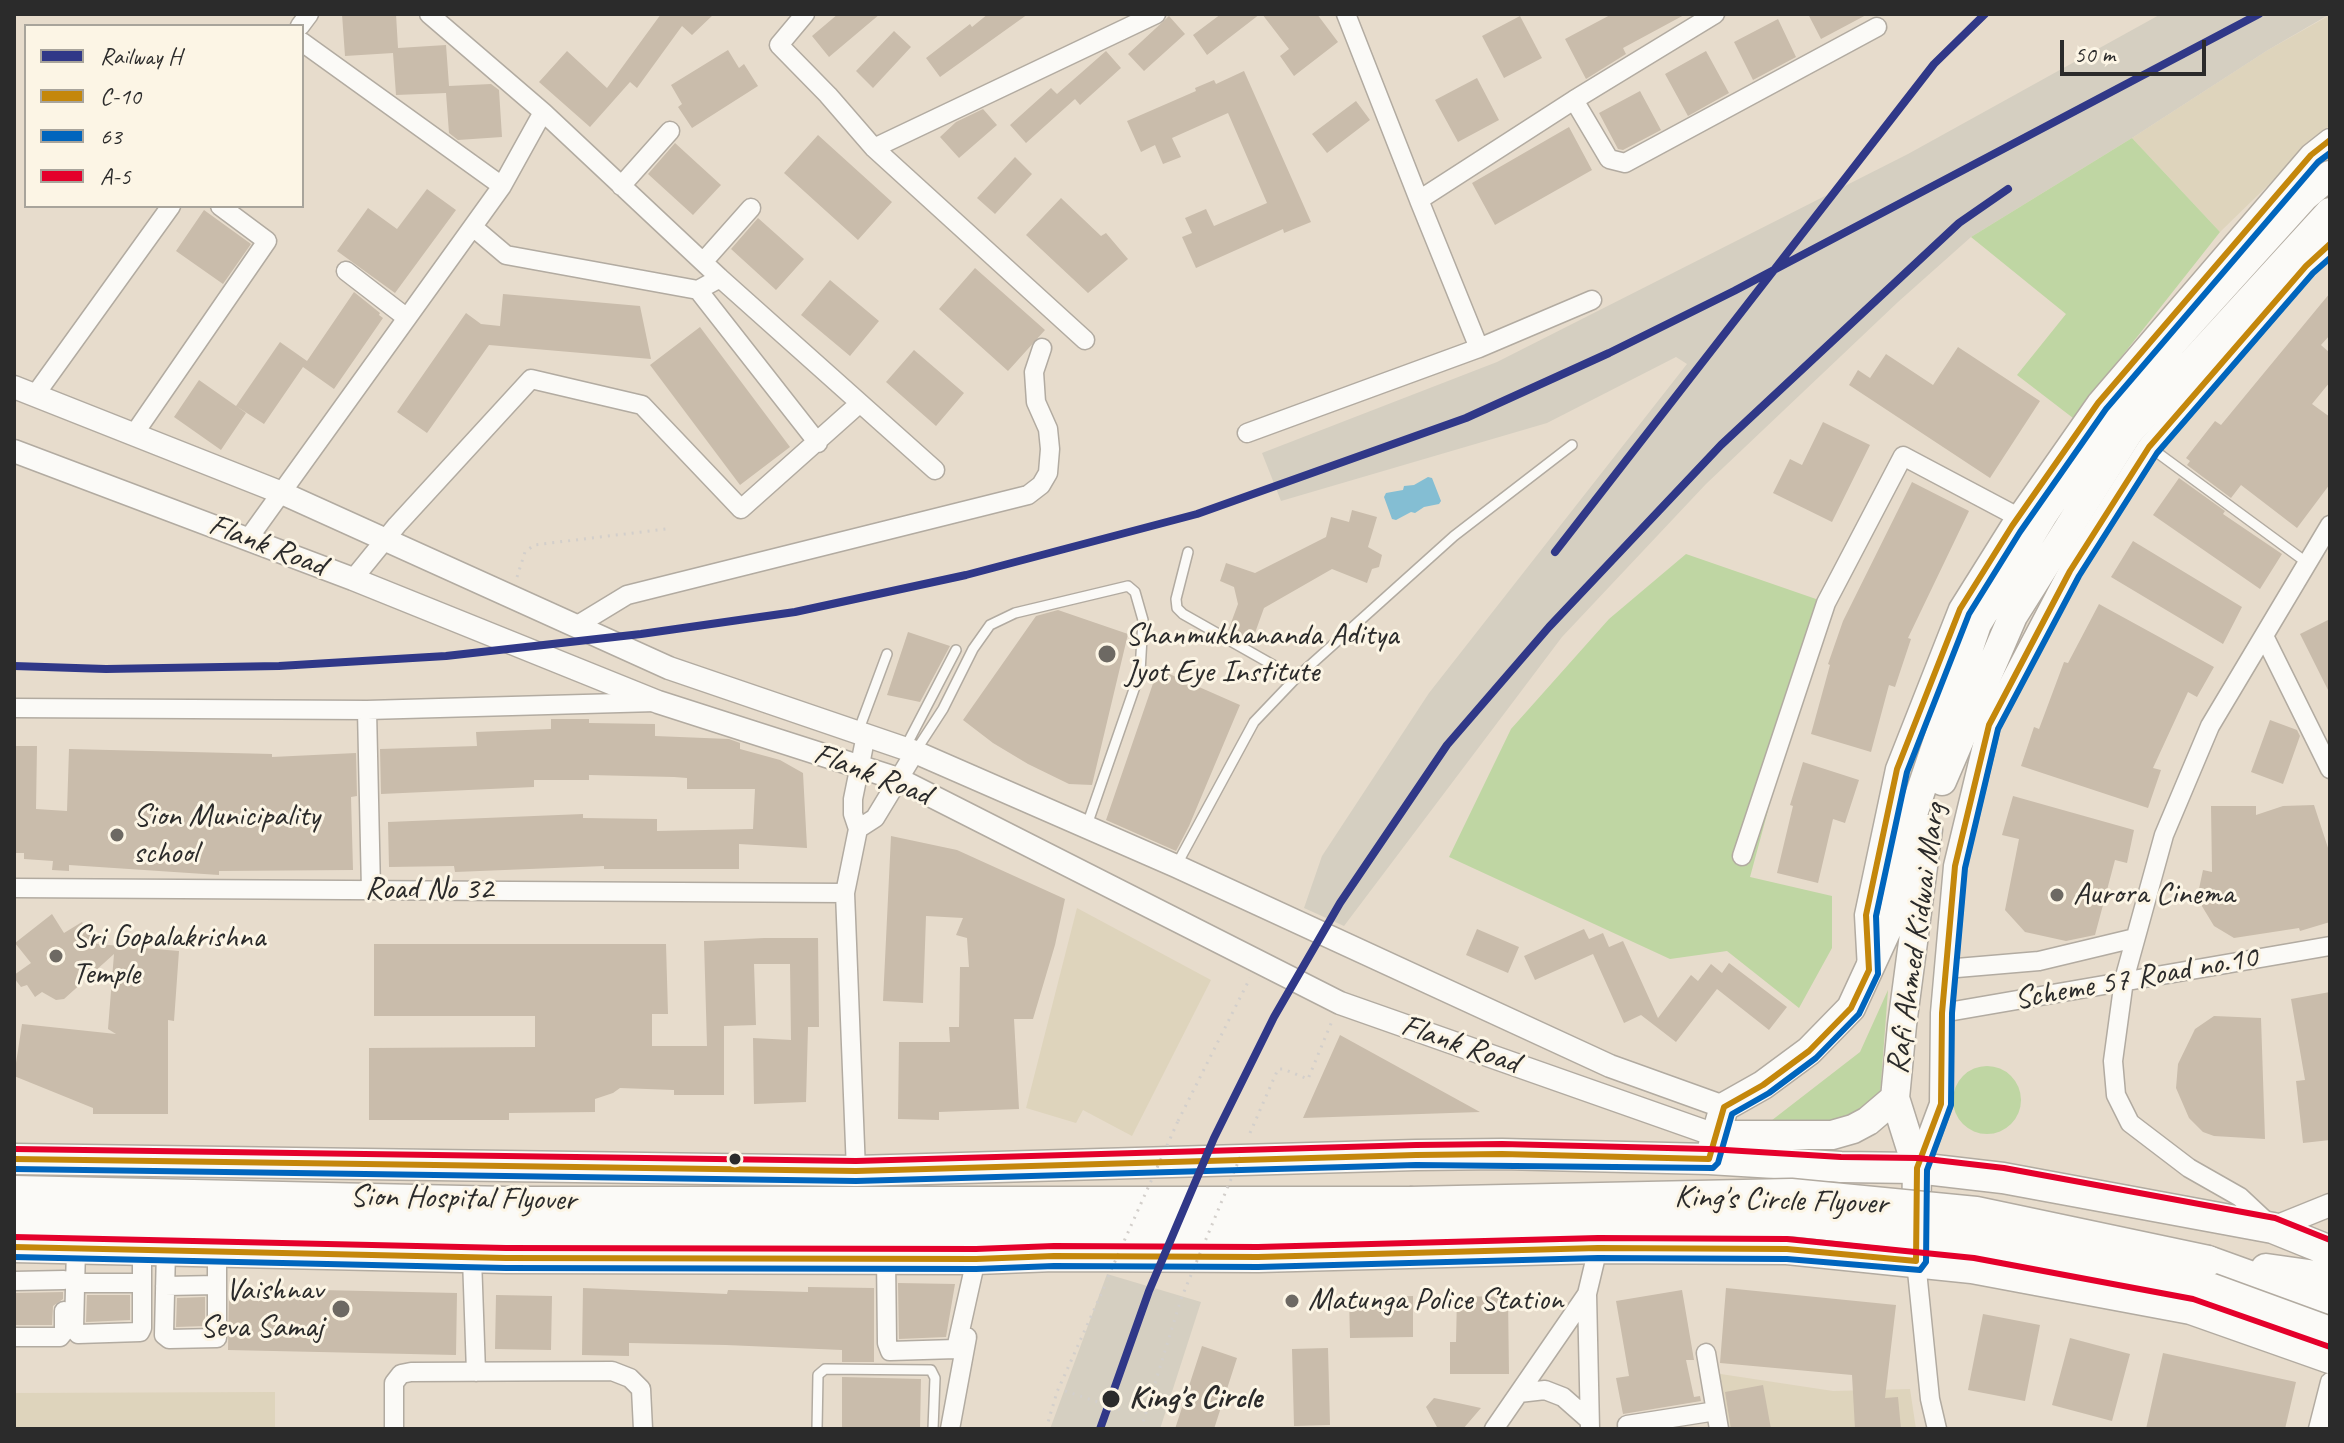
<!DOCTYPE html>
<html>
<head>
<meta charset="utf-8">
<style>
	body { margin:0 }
	#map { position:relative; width:2344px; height:1443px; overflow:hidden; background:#e7dccc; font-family:Caveat,sans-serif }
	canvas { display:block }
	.frame { position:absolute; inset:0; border:16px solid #2b2b2b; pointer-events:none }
	.legend { position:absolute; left:24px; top:24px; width:280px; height:184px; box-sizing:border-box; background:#fcf5e5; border:2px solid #a8a49b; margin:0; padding:10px 14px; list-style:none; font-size:24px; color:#2b2b2b }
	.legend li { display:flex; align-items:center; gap:16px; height:40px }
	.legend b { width:40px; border:2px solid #a8a49b }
	.scale { position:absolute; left:2060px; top:40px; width:146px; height:36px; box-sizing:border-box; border:4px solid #2b2b2b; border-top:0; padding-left:10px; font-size:24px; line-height:28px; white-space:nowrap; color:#2b2b2b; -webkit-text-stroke:6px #fcf5e5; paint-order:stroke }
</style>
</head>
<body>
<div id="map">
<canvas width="2344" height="1443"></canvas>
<div class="frame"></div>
<ul class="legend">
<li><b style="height:10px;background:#303888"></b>Railway H</li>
<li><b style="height:10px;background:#c4870b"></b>C-10</li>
<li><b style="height:10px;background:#0065bd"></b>63</li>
<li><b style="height:10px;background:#e4002b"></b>A-5</li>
</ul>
<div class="scale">50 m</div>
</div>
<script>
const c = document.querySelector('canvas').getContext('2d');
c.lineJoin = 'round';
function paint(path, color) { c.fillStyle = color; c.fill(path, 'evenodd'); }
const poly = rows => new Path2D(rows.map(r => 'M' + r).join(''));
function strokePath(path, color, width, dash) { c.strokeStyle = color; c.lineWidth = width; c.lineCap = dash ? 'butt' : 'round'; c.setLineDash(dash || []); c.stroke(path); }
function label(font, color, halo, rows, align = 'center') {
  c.font = font + ' Caveat,sans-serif'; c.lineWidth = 6; c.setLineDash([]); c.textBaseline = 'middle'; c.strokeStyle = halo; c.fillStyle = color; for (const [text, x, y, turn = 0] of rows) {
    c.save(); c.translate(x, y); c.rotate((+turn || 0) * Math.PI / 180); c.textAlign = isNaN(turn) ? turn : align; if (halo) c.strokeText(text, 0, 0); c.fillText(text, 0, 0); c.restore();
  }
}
const built = poly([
	[2330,15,2330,125,2220,232,2132,138,2268,50],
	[1077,908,1211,980,1132,1136,1083,1110,1076,1123,1026,1108],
	[1714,1373,1833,1391,1910,1389,1916,1429,1725,1429],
	[275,1392,275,1429,14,1429,14,1393]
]);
const industrial = poly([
	[2161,14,2330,14,2268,50,2132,138,1971,237,1898,302,1706,484,1562,637,1344,926,1304,908,1322,856,1429,693,1687,364,1676,357,1547,423,1281,501,1262,453,1497,362,1908,154],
	[1107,1274,1201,1302,1160,1429,1050,1429]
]);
const green = poly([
	[2132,138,2220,232,2073,418,2017,375,2066,314,1971,237],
	[1686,554,1816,599,1818,626,1750,877,1832,896,1832,948,1799,1008,1727,951,1670,959,1449,857,1511,729,1609,619],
	[1888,990,1880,1096,1836,1129,1767,1124,1860,1052],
	'1953 1100a34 34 0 1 1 68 0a34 34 0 1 1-68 0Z'
]);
const water = poly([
	[1428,477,1432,478,1441,501,1439,504,1424,507,1415,513,1411,512,1396,520,1392,519,1384,497,1386,493,1403,490,1404,486,1414,485]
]);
const building = poly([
	[342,14,396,14,398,48,446,45,449,86,491,84,499,90,502,137,458,140,449,133,446,93,396,95,393,53,345,56],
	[661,14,714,14,692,35,682,26,637,88,630,82,590,127,539,82,567,51,607,88],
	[838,14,880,14,829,57,812,36],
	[988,14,1028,14,940,77,926,58,970,24,972,27],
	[1221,14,1260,14,1207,55,1193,35],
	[1262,14,1317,14,1338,42,1294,76,1280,56,1289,49],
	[1612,14,1686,14,1623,48,1626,54,1586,79,1565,39],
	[1808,14,1868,14,1821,39],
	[1169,16,1185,34,1144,71,1128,54],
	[1520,16,1542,58,1504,78,1482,36],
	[1778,19,1796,57,1753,80,1734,42],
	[894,31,911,47,873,88,856,71],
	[728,50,739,68,744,64,758,86,692,128,678,107,682,104,671,85],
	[1106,51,1121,68,1080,105,1075,99,1026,143,1010,125,1051,88,1057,94],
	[1706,51,1729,93,1688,116,1665,74],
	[1244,71,1311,222,1284,233,1283,229,1196,268,1182,237,1192,233,1185,218,1206,209,1214,226,1267,203,1228,113,1172,138,1181,157,1163,164,1155,145,1141,152,1127,121,1196,91,1195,88,1214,80,1216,84],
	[1477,78,1499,120,1458,142,1435,100],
	[1640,91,1661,130,1623,150,1618,149,1599,113],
	[1356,101,1370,120,1327,153,1312,134],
	[983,109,997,125,959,158,940,137,956,122],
	[1569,127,1592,170,1495,225,1472,183],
	[818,135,892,202,858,240,784,173],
	[675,143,721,185,693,215,648,174],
	[1015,157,1032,174,995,214,977,198],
	[427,189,456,210,395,293,337,251,368,208,397,229],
	[1061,198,1101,236,1106,233,1128,259,1088,293,1026,235],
	[204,210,251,244,223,284,176,251],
	[758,218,804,259,776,290,731,249],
	[975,268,1045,330,1008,371,939,309],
	[830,280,879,321,850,356,801,315],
	[354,292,380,313,379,315,383,318,334,389,303,367,264,424,236,406,280,342,307,361],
	[2330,293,2330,335,2321,345,2330,353,2330,382,2312,404,2330,417,2330,484,2297,528,2241,485,2231,498,2187,465,2190,461,2186,458,2215,421,2221,425],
	[503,294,640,306,651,359,489,345,427,433,397,412,466,313,481,324,500,326],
	[700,327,790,447,740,485,650,365],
	[1958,347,2040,401,1990,478,1849,385,1858,370,1870,378,1886,354,1933,385],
	[914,350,964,393,936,426,886,382],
	[199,380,246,413,221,450,174,417],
	[1823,422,1870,445,1832,522,1773,493,1790,459,1802,465],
	[2179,478,2225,511,2223,514,2282,554,2260,589,2153,515],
	[1912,482,1969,511,1908,638,1911,639,1895,687,1889,685,1871,752,1811,734,1830,665,1828,664,1843,621],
	[1352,510,1377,517,1368,547,1382,555,1379,567,1372,569,1367,583,1332,569,1264,608,1251,644,1228,631,1238,604,1234,587,1220,581,1226,563,1255,573,1326,537,1331,517,1349,522],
	[2133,541,2242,607,2223,644,2111,577],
	[2099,604,2214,667,2197,697,2188,692,2153,768,2161,770,2148,808,2021,766,2034,727,2039,729,2064,662,2068,663],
	[1058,610,1128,634,1092,785,1069,784,1028,764,993,743,963,720,1036,616],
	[2330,619,2330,694,2300,634],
	[908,632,950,646,920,702,887,695],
	[1158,669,1240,705,1189,826,1176,851,1106,820],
	[551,719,589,719,589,723,655,724,655,736,729,739,740,743,740,749,780,760,803,773,807,848,739,844,739,869,604,869,604,866,455,872,454,866,389,867,388,822,583,814,583,818,657,819,657,831,753,829,755,789,687,789,687,778,674,777,589,775,589,780,534,780,534,787,381,794,380,749,477,746,476,732,551,729],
	[2270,720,2297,730,2300,736,2283,784,2251,772],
	[14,746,37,746,36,809,67,811,69,749,272,754,272,757,356,753,357,796,351,797,353,870,219,871,219,875,69,865,69,871,52,870,53,861,24,859,24,853,14,853],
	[1803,762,1859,780,1845,823,1833,819,1818,883,1777,873,1793,806,1790,805],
	[2013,796,2134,830,2127,863,2115,860,2095,935,2066,941,2025,932,2005,910,2019,839,2002,835],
	[2314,805,2330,854,2330,922,2300,931,2299,928,2234,938,2214,926,2197,898,2203,870,2212,872,2211,806,2256,806,2256,815,2283,806],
	[891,836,957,850,1065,899,1055,945,1033,1019,1014,1019,1019,1109,939,1112,939,1120,898,1119,899,1042,950,1042,949,1027,959,1027,960,967,969,967,967,938,956,935,963,918,926,916,923,1003,883,1001],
	[52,914,64,933,82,922,97,944,179,951,174,1021,168,1020,168,1114,93,1114,93,1108,14,1076,22,1024,116,1034,108,1029,114,954,64,999,56,1000,42,992,35,997,27,985,21,987,14,978,14,975,31,963,15,943],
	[1477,929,1519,947,1508,973,1466,955],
	[1584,929,1589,939,1603,933,1609,947,1623,941,1658,1018,1691,975,1698,981,1711,964,1722,973,1729,963,1787,1007,1769,1030,1717,989,1676,1042,1641,1015,1624,1023,1593,954,1535,980,1524,956],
	[764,938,818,938,819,1027,808,1027,806,1102,754,1104,753,1038,791,1040,790,964,754,964,756,1025,724,1026,724,1095,674,1095,674,1090,620,1088,613,1093,595,1099,595,1112,509,1113,509,1120,369,1120,369,1048,535,1047,535,1016,374,1016,374,944,666,944,668,1014,652,1014,652,1046,707,1046,704,941],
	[2330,992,2330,1140,2303,1143,2296,1081,2305,1080,2291,999],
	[2214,1016,2261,1018,2265,1139,2214,1136,2203,1132,2189,1118,2176,1088,2178,1064,2195,1029],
	[1340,1035,1480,1112,1303,1118],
	[898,1283,955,1284,946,1337,899,1339],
	[808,1287,874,1288,874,1362,842,1362,842,1350,726,1345,629,1343,629,1356,582,1355,583,1288,727,1294,728,1290,808,1292],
	[229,1288,457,1293,456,1355,228,1350],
	[1726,1288,1896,1305,1885,1398,1898,1397,1901,1429,1855,1429,1852,1375,1720,1363],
	[1682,1290,1694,1360,1686,1360,1694,1397,1700,1396,1701,1401,1623,1414,1616,1378,1629,1376,1616,1301],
	[63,1292,63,1299,53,1306,52,1325,14,1325,14,1293],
	[87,1295,130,1295,130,1320,86,1322],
	[496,1295,552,1296,551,1350,495,1349],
	[1413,1296,1413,1337,1350,1338,1349,1298],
	[1457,1296,1508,1297,1509,1374,1450,1374,1450,1342,1456,1342],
	[205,1297,205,1326,176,1327,177,1298],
	[1983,1314,2040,1325,2025,1401,1968,1390],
	[2070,1338,2130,1354,2112,1421,2052,1405],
	[1202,1346,1237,1358,1214,1429,1175,1429],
	[1328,1348,1330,1425,1294,1426,1292,1349],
	[2163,1353,2296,1382,2285,1429,2146,1429],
	[842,1377,921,1379,920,1429,842,1429],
	[1763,1385,1771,1429,1731,1429,1725,1392],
	[1434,1398,1458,1403,1481,1408,1463,1429,1438,1429,1426,1407]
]);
const path = poly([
	[517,577,525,552,534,545,666,529],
	[1178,1121,1250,978],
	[1250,1133,1278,1069,1283,1069,1308,1079,1332,1021],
	[1065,1391,1122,1410],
	[1046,1429,1057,1392,1107,1281],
	[1141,1429,1181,1299]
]);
const service = poly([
	[2151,448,2306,562],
	[1188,552,1176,599,1177,608,1183,614,1296,678],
	[858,732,887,654],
	[905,748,956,650],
	[915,752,943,709,973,649,990,625,1015,613,1128,586,1135,592,1143,620,1140,672,1087,825],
	[1176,866,1254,722,1296,678,1454,536,1572,445],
	[817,1429,818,1375,825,1369,931,1370,935,1378,933,1429]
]);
const minor = poly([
	[429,14,543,112,720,278,935,470],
	[805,14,779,45,828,95,874,148,1085,340],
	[1346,14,1419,200,1574,100,1715,14],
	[300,26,309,14],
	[302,42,502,186],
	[1574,100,1609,159,1625,163,1877,27],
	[874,148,1156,14],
	[621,186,670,131],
	[473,227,506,255,698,290,720,278],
	[703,262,751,208],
	[346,271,407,318],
	[698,290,818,443],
	[1479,348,1592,300],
	[35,395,171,206],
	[1247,433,1479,348,1419,200],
	[134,434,267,241,220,206],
	[248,539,502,186,543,112],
	[353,579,397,525,531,379,642,405,741,509,860,403],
	[576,626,627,595,1028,495,1041,485,1048,473,1050,449,1048,429,1036,402,1034,372,1042,348],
	[2264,636,2330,769],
	[14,708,367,710,656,702],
	[367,710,371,890],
	[858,829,875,818,915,752],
	[1742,856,1826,603,1903,456,2018,517],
	[14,888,845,893],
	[1945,969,2039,961,2135,938],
	[1942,1013,2330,946],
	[856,1171,845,893,858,829,853,814,853,799,866,735],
	[2271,1226,2240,1197,2189,1168,2130,1123,2116,1095,2113,1061,2124,980,2164,835,2210,726,2330,525],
	[76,1248,74,1329,78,1334,140,1332,142,1328,142,1250],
	[166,1250,164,1335,169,1339,217,1338,217,1252],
	[886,1257,887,1343,890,1351,956,1349,976,1259],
	[472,1258,476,1372],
	[1916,1261,1930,1399,1937,1429],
	[14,1281,64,1280],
	[75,1283,142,1283],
	[165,1286,217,1285],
	[14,1337,60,1337,64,1332,64,1311],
	[1706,1353,1719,1429],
	[1519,1393,1545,1390,1563,1397,1588,1419],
	[1627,1425,1716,1411],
	[394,1429,394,1383,401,1374,411,1372,612,1371,630,1378,641,1389,643,1429],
	[950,1429,967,1337],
	[1494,1429,1587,1294],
	[1590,1429,1587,1294,1598,1248],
	[2318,1429,2330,1382]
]);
const tertiary = poly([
	[14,387,282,493,669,668,915,752,1176,866,1610,1066,1724,1107],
	[14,451,353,579,658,702,898,779,1340,1003,1715,1135],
	[1869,969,1866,915,1897,769,1960,609,2012,526,2098,403,2311,155,2330,140],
	[1917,1168,1941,1104,1942,1013,1955,866,1989,725,2070,571,2149,447,2306,266,2330,244],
	[2273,1228,2330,1205]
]);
const primary = poly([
	[1942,781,2013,616,2129,432,2330,212],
	[1715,1135,1832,1135,1853,1129,1868,1121,1895,1098],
	[1709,1159,1724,1107,1763,1085,1809,1051,1851,1008,1893,917,1914,811,1977,624,2043,515,2118,403,2304,197,2330,175],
	[1916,1230,1917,1168,1895,1098,1902,1025,1928,829]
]);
const trunk = poly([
	[14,1159,856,1171,1416,1155,1502,1154,1709,1159,1841,1167,1917,1168,2003,1178,2273,1228,2330,1251],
	[14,1191,506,1202,1410,1202],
	[14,1219,506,1230,1411,1228],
	[14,1247,506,1258,976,1259,1054,1256,1258,1257,1598,1248,1787,1249,1972,1268,2191,1309,2330,1358],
	[2208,1261,2330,1305],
	[2266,1269,2330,1278]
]);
const pathBridge = poly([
	[1108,1277,1178,1121],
	[1181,1299,1244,1148]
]);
const trunkBridge = poly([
	[1410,1202,1791,1194,1976,1212,2208,1261],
	[1411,1228,1792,1221,1972,1241,2204,1286,2330,1332]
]);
const bus1 = poly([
	[14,1159,856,1171,1416,1155,1502,1154,1709,1159,1724,1107,1763,1085,1809,1051,1851,1008,1869,970,1866,915,1897,769,1960,609,2012,526,2098,403,2311,155,2330,140],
	[14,1247,506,1258,976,1259,1054,1256,1258,1257,1598,1248,1787,1249,1916,1261,1917,1168,1941,1104,1942,1013,1955,866,1989,725,2070,571,2149,447,2306,266,2330,244]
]);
const bus2 = poly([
	[14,1169,856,1181,1416,1165,1713,1168,1718,1163,1732,1114,1769,1093,1816,1058,1859,1014,1878,974,1876,916,1907,772,1969,614,2020,532,2106,409,2318,162,2330,153],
	[14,1257,506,1268,976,1269,1054,1266,1258,1267,1598,1258,1787,1259,1920,1270,1926,1262,1927,1170,1951,1105,1952,1013,1965,868,1998,729,2079,576,2157,453,2313,273,2330,258]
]);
const bus3 = poly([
	[14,1149,856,1161,1416,1145,1502,1144,1709,1149,1841,1157,1918,1158,2004,1168,2275,1218,2330,1240],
	[14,1237,506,1248,976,1249,1054,1246,1258,1247,1598,1238,1787,1239,1974,1258,2193,1299,2330,1347]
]);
const rail1 = poly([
	[1555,552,1934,64,1985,14],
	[14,666,106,669,279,666,446,656,641,634,795,612,966,575,1197,514,1466,418,1609,353,1734,291,2259,14],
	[1100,1429,1149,1291,1214,1138,1274,1017,1340,903,1447,745,1549,627,1721,445,1959,223,2008,189]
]);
const markers = [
	[1107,654,10,"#6d6963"],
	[117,835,8,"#6d6963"],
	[2057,895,8,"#6d6963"],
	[56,956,8,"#6d6963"],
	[735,1159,7,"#2b2b2b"],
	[1292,1301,8,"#6d6963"],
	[341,1309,10,"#6d6963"],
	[1111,1399,10,"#2b2b2b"]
];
const streetNames = [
	["Flank Road",267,546,21],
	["Flank Road",872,775,21],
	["Road No 32",429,890],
	["Rafi Ahmed Kidwai Marg",1917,939,-82],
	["Scheme 57 Road no.10",2136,979,-10],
	["Flank Road",1460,1045,19],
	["Sion Hospital Flyover",463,1199,1],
	["King's Circle Flyover",1781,1201,2]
];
const poiNames = [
	["Shanmukhananda Aditya",1125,636],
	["Jyot Eye Institute",1125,673],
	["Sion Municipality",133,817],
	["school",133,854],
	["Aurora Cinema",2073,895],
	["Sri Gopalakrishna",72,938],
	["Temple",72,975],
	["Vaishnav",323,1291,"right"],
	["Seva Samaj",323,1328,"right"],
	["Matunga Police Station",1308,1301]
];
const stopNames = [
	["King's Circle",1129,1399]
];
paint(built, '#ded4bc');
paint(industrial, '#d5cfc1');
paint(green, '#bfd6a3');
paint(water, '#84bed3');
paint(building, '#c9bcab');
strokePath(service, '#b2aba1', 12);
strokePath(minor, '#b2aba1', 21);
strokePath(tertiary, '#b2aba1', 25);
strokePath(primary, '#b2aba1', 31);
strokePath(trunk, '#b2aba1', 33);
strokePath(path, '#d3cfcb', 3, [2, 6]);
strokePath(service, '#fbfaf7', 9);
strokePath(minor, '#fbfaf7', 18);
strokePath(tertiary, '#fbfaf7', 22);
strokePath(primary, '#fbfaf7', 28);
strokePath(trunk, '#fbfaf7', 30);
strokePath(trunkBridge, '#b2aba1', 33, []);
strokePath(pathBridge, '#d3cfcb', 3, [2, 6]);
strokePath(trunkBridge, '#fbfaf7', 30);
strokePath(bus1, '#c4870b', 6);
strokePath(bus2, '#0065bd', 6);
strokePath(bus3, '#e4002b', 6);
strokePath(rail1, '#303888', 8);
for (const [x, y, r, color] of markers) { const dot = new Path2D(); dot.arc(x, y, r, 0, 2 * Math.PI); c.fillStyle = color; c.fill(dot); strokePath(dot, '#fcf5e5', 3); }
label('32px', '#2b2b2b', '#fcf5e5', streetNames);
label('32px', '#2b2b2b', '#fcf5e5', poiNames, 'left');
label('bold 32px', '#2b2b2b', '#fcf5e5', stopNames, 'left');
</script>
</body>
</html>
